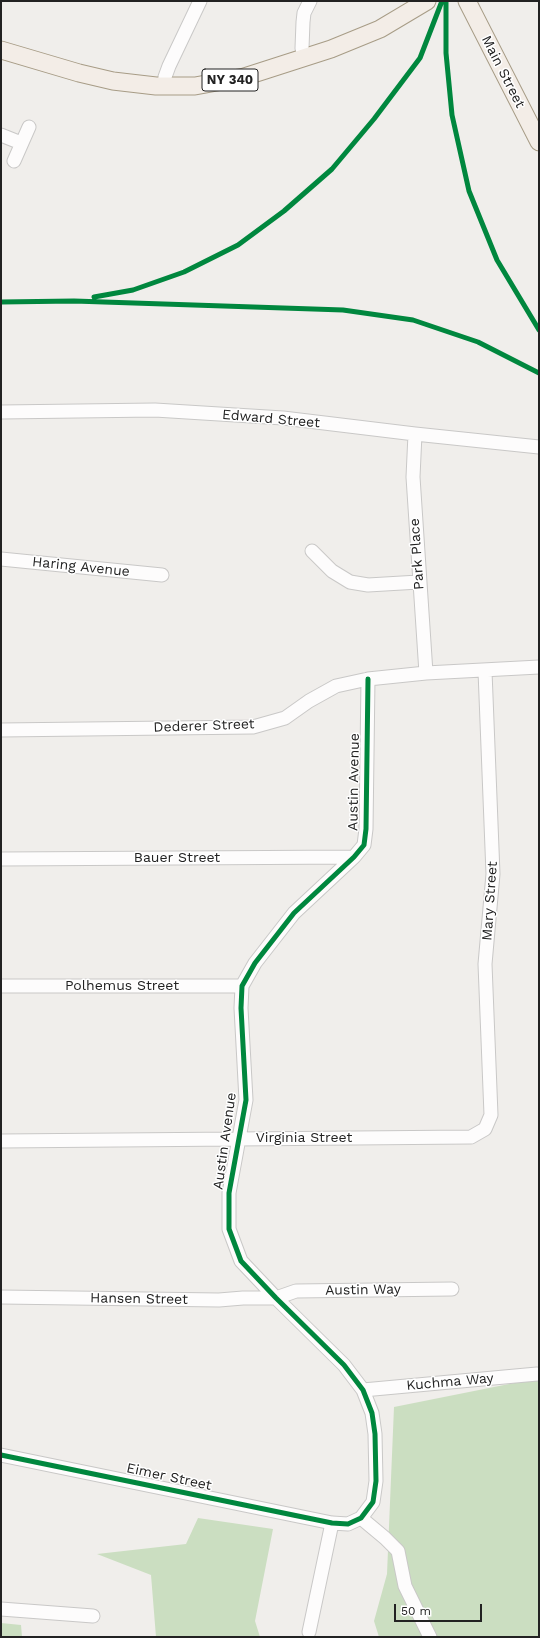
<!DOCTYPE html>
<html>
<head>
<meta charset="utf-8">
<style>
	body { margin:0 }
	#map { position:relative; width:540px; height:1638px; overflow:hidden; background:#f0eeeb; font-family:"Work Sans",sans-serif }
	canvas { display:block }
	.frame { position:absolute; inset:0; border:2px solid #222; pointer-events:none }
	.scale { position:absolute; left:394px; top:1604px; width:88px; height:18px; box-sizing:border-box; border:2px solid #222; border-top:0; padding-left:5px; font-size:12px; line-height:14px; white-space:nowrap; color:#222; -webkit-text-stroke:3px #fff; paint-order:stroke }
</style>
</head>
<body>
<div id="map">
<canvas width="540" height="1638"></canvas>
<div class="frame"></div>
<div class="scale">50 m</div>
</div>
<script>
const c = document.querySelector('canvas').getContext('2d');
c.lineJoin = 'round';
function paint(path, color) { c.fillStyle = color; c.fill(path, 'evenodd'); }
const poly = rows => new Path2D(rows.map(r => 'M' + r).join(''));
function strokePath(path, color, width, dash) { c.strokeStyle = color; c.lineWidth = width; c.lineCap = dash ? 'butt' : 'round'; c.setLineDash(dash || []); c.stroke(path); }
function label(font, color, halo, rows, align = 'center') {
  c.font = font + ' "Work Sans",sans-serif'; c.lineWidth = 3; c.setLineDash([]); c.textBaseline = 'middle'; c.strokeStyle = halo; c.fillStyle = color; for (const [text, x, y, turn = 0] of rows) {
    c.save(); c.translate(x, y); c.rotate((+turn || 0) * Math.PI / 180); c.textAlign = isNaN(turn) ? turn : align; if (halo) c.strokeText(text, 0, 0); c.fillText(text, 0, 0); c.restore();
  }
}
const forest = poly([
	[539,1378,539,1637,379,1637,374,1621,387,1574,394,1407],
	[198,1518,273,1529,255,1621,260,1637,156,1637,151,1575,97,1554,186,1544],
	[1,1623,21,1625,22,1637,1,1637]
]);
const minor = poly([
	[304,59,302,48,303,22,304,13,310,1],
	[164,86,165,77,169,66,200,1],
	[1,135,21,143],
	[14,161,29,127],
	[1,412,155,410,283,418,415,434,539,447],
	[415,434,413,477,426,673],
	[312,551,332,571,350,582,368,585,419,582],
	[1,559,162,575],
	[1,730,253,727,285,718,309,701,336,686,368,679,426,673,539,667],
	[1,859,354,857],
	[1,986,242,986],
	[1,1141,471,1137,485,1129,491,1115,485,964,493,874,485,671],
	[1,1297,219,1300,243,1298,276,1298,296,1291,452,1289],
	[363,1390,537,1374],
	[1,1455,332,1523,348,1524,361,1518,373,1502,376,1481,375,1434,372,1413,363,1390,344,1365,276,1298,241,1261,229,1229,229,1193,246,1100,241,1008,242,986,255,963,294,913,354,857,364,845,366,829,368,679],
	[361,1518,385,1538,398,1551,405,1586,430,1637],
	[1,1609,93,1616],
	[309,1632,332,1523]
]);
const major = poly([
	[467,1,539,142],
	[1,50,79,73,113,81,156,86,195,86,244,77,331,49,380,29,427,1]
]);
const cycleway = poly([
	[446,1,446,53,452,115,469,191,497,260,539,330],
	[94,297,133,290,184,272,238,245,284,211,332,169,374,119,420,58,442,1],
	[1,302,74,301,343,310,413,320,478,342,539,373],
	[1,1455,332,1523,348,1524,361,1518,373,1502,376,1481,375,1434,372,1413,363,1390,344,1365,276,1298,241,1261,229,1229,229,1193,246,1100,241,1008,242,986,255,963,294,913,354,857,364,845,366,829,368,679]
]);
const shields = [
	[230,80,56]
];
const shieldNames = [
	["NY 340",230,80]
];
const streetNames = [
	["Main Street",503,72,63],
	["Edward Street",271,419,5],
	["Park Place",417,554,-94],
	["Haring Avenue",81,567,6],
	["Dederer Street",204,726,-2],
	["Austin Avenue",354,782,-89],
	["Bauer Street",177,858],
	["Mary Street",490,901,-86],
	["Polhemus Street",122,986],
	["Virginia Street",304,1138],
	["Austin Avenue",225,1141,-82],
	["Austin Way",363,1290,-1],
	["Hansen Street",139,1299,1],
	["Kuchma Way",450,1382,-5],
	["Eimer Street",169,1477,12]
];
paint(forest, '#cbdec1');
strokePath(minor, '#c9c8c7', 15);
strokePath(major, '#a79c86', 19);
strokePath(minor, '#fdfcfc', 13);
strokePath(major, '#f3ede7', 17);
strokePath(cycleway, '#00873e', 5);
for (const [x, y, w] of shields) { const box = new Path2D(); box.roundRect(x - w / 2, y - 11, w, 22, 3); c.fillStyle = '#fff'; c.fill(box); strokePath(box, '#222', 1); }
label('bold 13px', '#222', null, shieldNames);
label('14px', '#222', '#fff', streetNames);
</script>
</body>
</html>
